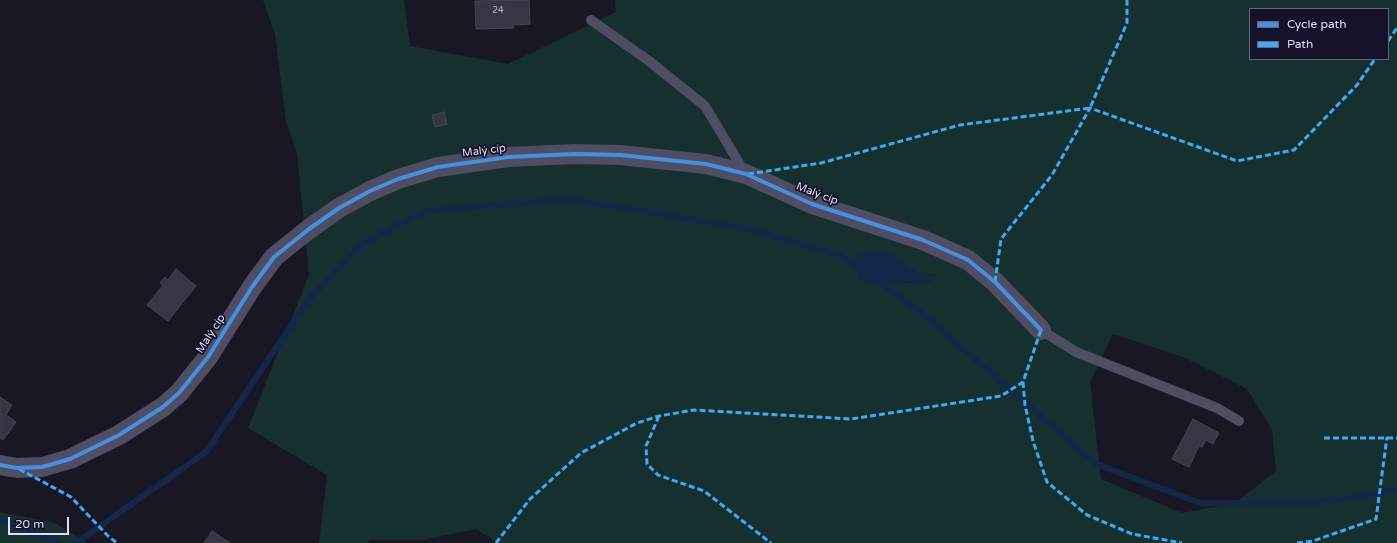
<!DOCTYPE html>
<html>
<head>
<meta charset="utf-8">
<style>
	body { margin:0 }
	#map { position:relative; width:1397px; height:543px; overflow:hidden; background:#1a1724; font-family:"Varela Round",sans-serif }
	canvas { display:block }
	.legend { position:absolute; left:1249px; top:8px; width:140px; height:52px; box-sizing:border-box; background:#161229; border:1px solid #66637e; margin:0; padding:5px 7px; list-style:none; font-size:12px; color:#dfdcfd }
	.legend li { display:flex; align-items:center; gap:8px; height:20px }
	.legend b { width:20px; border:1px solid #66637e }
	.scale { position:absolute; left:8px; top:517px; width:61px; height:18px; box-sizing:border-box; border:2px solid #dfdcfd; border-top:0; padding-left:5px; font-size:12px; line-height:14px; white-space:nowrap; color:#dfdcfd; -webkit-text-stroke:3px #161229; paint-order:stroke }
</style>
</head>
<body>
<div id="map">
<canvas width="1397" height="543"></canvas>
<ul class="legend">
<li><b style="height:5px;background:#468fdf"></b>Cycle path</li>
<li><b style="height:5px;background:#3fa9f5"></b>Path</li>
</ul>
<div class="scale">20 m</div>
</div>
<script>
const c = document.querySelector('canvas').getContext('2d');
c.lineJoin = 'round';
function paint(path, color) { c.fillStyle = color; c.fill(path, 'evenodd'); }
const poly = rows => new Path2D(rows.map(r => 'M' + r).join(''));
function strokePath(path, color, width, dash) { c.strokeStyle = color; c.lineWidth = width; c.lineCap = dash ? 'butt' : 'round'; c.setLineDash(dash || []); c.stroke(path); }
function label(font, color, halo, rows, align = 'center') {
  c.font = font + ' "Varela Round",sans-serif'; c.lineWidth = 3.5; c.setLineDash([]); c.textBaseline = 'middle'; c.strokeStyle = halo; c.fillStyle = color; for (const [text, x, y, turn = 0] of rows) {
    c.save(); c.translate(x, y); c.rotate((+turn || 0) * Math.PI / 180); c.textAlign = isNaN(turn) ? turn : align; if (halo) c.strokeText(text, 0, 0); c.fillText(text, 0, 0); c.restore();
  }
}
const green = poly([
	[263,0,404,0,410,46,508,64,616,12,615,0,1397,0,1397,543,498,543,476,529,423,540,369,540,368,543,319,543,327,475,248,428,309,275,297,154,286,121,275,34],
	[1250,9,1388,9,1388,59,1250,59],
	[919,273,935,275,914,283,900,282],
	[1113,334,1185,358,1247,389,1272,430,1276,471,1235,503,1182,513,1101,479,1090,382],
	[0,512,55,523,87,543,0,543]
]);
const water = poly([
	[872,251,890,253,919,273,936,275,931,282,914,283,900,282,882,285,868,284,861,281,855,267,859,254]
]);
const stream = poly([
	[877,281,915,307,1096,464,1200,503,1315,503,1397,490],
	[0,519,59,543],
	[76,543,206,452,309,299,363,243,426,211,571,199,748,229,839,255,861,270]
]);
const building = poly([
	[529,0,530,24,513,25,514,28,476,29,475,1,529,0],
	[444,112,447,124,435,127,432,115,444,112],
	[176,269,196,286,168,321,147,305,163,285,160,283,165,277,168,280,176,269],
	[0,397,12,405,6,415,16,422,3,440,0,438,0,397],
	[1193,419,1219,433,1213,444,1206,440,1202,447,1199,446,1189,467,1172,459,1193,419],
	[212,531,230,543,204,543,212,531]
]);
const lane = poly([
	[591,20,649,61,705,106,745,173],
	[1041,330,1076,352,1217,408,1239,421]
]);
const street = poly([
	[0,465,17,468,42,467,70,459,119,435,163,407,179,393,208,357,252,287,274,257,309,229,339,208,370,191,398,179,438,167,508,157,575,154,620,155,706,164,746,174,812,204,923,240,968,260,995,282,1041,330]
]);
const quiet = poly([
	[1388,41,1397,28],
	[748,174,821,163,960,125,1090,108,1127,23,1127,0],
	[995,282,1001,239,1052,175,1090,108,1237,161,1294,150,1357,85,1375,59],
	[1023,382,1025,405,1033,441,1047,482,1087,515,1132,534,1182,543],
	[659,416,646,446,647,464,658,475,704,491,771,543],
	[1324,438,1397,438],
	[19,469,71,497,108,536,117,543],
	[496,543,530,499,581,453,637,423,659,416,694,410,851,419,1001,396,1023,382,1041,330],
	[1297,543,1313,541,1376,519,1387,437]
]);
const cycleway = poly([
	[0,465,17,468,42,467,70,459,119,435,163,407,179,393,208,357,252,287,274,257,309,229,339,208,370,191,398,179,438,167,508,157,575,154,620,155,706,164,746,174,812,204,923,240,968,260,995,282,1041,330]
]);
const numberNames = [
	["24",498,11]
];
const streetNames = [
	["Malý cíp",484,151,-7],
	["Malý cíp",817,194,21],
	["Malý cíp",211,334,-57]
];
paint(green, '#162f2f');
paint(water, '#132849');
strokePath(stream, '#132849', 6);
paint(building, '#383645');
strokePath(building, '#474356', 1);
strokePath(lane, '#4e4d64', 10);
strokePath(street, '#4e4d64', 20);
strokePath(quiet, '#3fa9f5', 3, [6, 3]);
strokePath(cycleway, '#468fdf', 4);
label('9px', '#b5b2cf', null, numberNames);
label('11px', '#dfdcfd', '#161229', streetNames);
</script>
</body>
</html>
